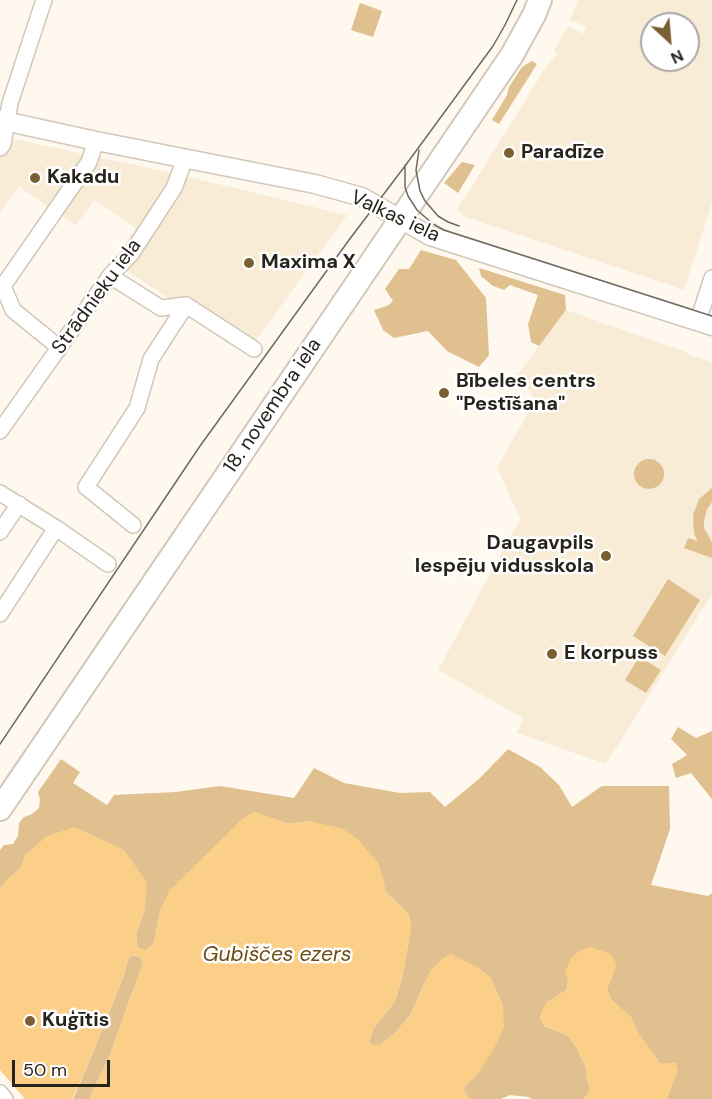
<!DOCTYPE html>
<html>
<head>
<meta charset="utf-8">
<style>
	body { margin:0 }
	#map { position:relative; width:712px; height:1099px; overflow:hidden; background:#fef8ef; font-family:"DM Sans",sans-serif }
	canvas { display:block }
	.north { position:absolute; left:640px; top:12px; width:60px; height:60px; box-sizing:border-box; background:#fff; border:2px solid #a9a7a5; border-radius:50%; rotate:154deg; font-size:16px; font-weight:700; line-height:24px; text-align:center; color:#27241e }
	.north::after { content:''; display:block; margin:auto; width:21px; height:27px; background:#7a5f31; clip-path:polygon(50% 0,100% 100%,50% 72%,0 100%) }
	.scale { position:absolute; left:12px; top:1060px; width:98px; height:27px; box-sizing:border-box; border:3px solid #27241e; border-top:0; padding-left:8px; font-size:18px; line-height:21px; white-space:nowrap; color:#27241e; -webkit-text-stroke:4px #fff; paint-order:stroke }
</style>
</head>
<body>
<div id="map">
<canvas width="712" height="1099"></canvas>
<div class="north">N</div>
<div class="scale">50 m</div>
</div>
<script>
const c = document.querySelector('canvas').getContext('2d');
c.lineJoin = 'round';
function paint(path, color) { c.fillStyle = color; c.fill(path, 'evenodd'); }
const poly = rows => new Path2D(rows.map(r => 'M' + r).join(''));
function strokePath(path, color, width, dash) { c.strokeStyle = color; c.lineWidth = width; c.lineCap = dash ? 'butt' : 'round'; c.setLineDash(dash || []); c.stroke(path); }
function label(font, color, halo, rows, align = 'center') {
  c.font = font + ' "DM Sans",sans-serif'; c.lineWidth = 5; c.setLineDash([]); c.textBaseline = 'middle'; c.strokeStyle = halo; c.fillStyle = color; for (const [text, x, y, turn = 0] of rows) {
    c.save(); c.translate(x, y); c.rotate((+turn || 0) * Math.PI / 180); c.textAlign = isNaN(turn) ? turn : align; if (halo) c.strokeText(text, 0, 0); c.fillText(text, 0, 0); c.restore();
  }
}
const built = poly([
	[578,0,712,0,712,203,684,290,465,217,457,210,551,59,553,60,557,54,554,51,568,26,583,34,586,26,570,20],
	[652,24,688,24,688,60,652,60],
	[0,136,172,173,347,215,249,350,113,262,136,228,94,200,76,225,19,187,0,213],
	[566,310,689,353,689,355,712,362,712,594,606,764,517,733,523,718,438,670,520,519,497,467,536,400,517,375]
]);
const green = poly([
	[360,3,382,11,373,37,351,30],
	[532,61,537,64,499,124,492,120,507,95,509,87,522,67],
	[462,162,475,165,458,193,444,183],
	[421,250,456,260,486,298,489,355,479,367,447,351,428,331,394,338,383,330,374,310,387,306,393,301,385,289,399,269,409,269],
	[479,268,565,295,566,310,539,346,531,342,528,324,538,295,510,285,504,290,493,286,481,276],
	'634 474a15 15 0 1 1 30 0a15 15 0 1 1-30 0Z',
	[712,488,712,502,707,509,704,521,704,528,712,542,712,558,684,548,688,538,698,541,694,534,693,515,699,499],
	[668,579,700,600,665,656,633,636],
	[639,657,661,670,646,693,625,680],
	[678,727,696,738,712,731,712,799,691,773,676,778,672,764,687,755,671,739],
	[508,749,540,767,559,785,572,807,602,786,669,786,670,829,651,885,708,896,712,893,712,1099,647,1099,660,1063,638,1033,630,1016,612,1001,607,990,568,979,567,990,547,1002,544,1026,567,1035,575,1045,585,1065,589,1086,589,1092,584,1099,532,1099,528,1097,510,1095,501,1099,469,1099,463,1088,480,1071,503,1006,491,979,479,968,425,982,411,1014,397,1031,380,1045,372,1045,369,1042,373,1029,395,1001,402,978,411,928,409,915,385,891,383,878,308,821,288,824,254,812,160,911,154,943,146,951,137,947,136,935,145,908,26,854,20,869,6,881,0,890,0,850,4,845,13,844,18,836,19,823,24,817,32,814,39,808,40,800,38,792,61,759,80,772,73,783,107,805,114,795,176,792,220,786,294,798,314,768,344,783,400,793,430,792,445,807,480,778],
	[131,955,140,957,143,963,110,1055,89,1099,73,1099,89,1062,123,978,128,959]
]);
const water = poly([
	[254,812,288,824,308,821,341,828,359,840,378,863,383,878,385,891,409,915,411,928,402,978,395,1001,373,1029,369,1042,372,1045,380,1045,397,1031,411,1014,430,971,443,958,451,954,479,968,491,979,503,1006,504,1026,496,1045,480,1071,463,1088,469,1099,89,1099,110,1055,143,963,140,957,132,955,128,959,123,978,89,1062,72,1099,25,1099,0,1070,0,890,6,881,20,869,26,854,47,836,75,827,124,850,147,882,145,908,136,935,137,947,146,951,154,943,160,911,169,891,243,818],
	[590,947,611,954,617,965,607,990,612,1001,630,1016,638,1033,660,1063,676,1063,678,1071,667,1099,584,1099,589,1092,589,1086,585,1065,575,1045,567,1035,544,1026,540,1019,541,1012,547,1002,567,990,568,979,565,973,571,958,579,951]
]);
const minor = poly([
	[0,148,3,144,10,103,44,0],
	[110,276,161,308,186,305,254,349],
	[698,321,712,278],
	[59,349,56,345,13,310,3,286,89,162,96,141],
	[0,431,110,276,131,254,174,188,185,159],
	[0,493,56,528,108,564],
	[133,525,86,487,137,408,151,359,186,305],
	[0,532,19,504],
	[0,614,56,528],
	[0,1093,5,1099]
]);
const tertiary = poly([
	[0,120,96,141,315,184,362,197,430,236,712,326]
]);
const primary = poly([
	[0,809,512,55,534,15,540,0]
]);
const tram = poly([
	[419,150,416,170,420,191,425,201,438,216,448,222,459,226],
	[405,165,405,187,408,196,417,210,433,224,444,230,712,316],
	[0,744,200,446,349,240,405,166,493,46,505,25,517,0]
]);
const markers = [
	[509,153,6,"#7a5f31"],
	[35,178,6,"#7a5f31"],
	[249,263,6,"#7a5f31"],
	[444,393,6,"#7a5f31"],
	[606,556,6,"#7a5f31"],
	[552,654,6,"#7a5f31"],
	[30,1021,6,"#7a5f31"]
];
const poiNames = [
	["Paradīze",521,153],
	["Kakadu",47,178],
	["Maxima X",261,263],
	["Bībeles centrs",456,382],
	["\"Pestīšana\"",456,405],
	["Daugavpils",594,544,"right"],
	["Iespēju vidusskola",594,567,"right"],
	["E korpuss",564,654],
	["Kuģītis",42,1021]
];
const streetNames = [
	["Valkas iela",395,217,25],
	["Strādnieku iela",97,297,-54],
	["18. novembra iela",273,406,-56]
];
const waterNames = [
	["Gubiščes ezers",277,955]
];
paint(built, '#f9ecd6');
paint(green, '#dfc08e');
paint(water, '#fbcf88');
strokePath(minor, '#d1c8b9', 18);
strokePath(tertiary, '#d1c8b9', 21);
strokePath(primary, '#d1c8b9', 26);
strokePath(minor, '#fff', 15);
strokePath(tertiary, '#fff', 18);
strokePath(primary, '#fff', 22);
strokePath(tram, '#6e6a63', 1.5);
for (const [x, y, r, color] of markers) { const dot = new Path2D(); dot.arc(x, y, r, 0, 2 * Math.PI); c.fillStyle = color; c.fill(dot); strokePath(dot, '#fff', 2); }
label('bold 20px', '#27241e', '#fff', poiNames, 'left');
label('20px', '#27241e', '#fff', streetNames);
label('italic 21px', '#6a4d17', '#fff', waterNames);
</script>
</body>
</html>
